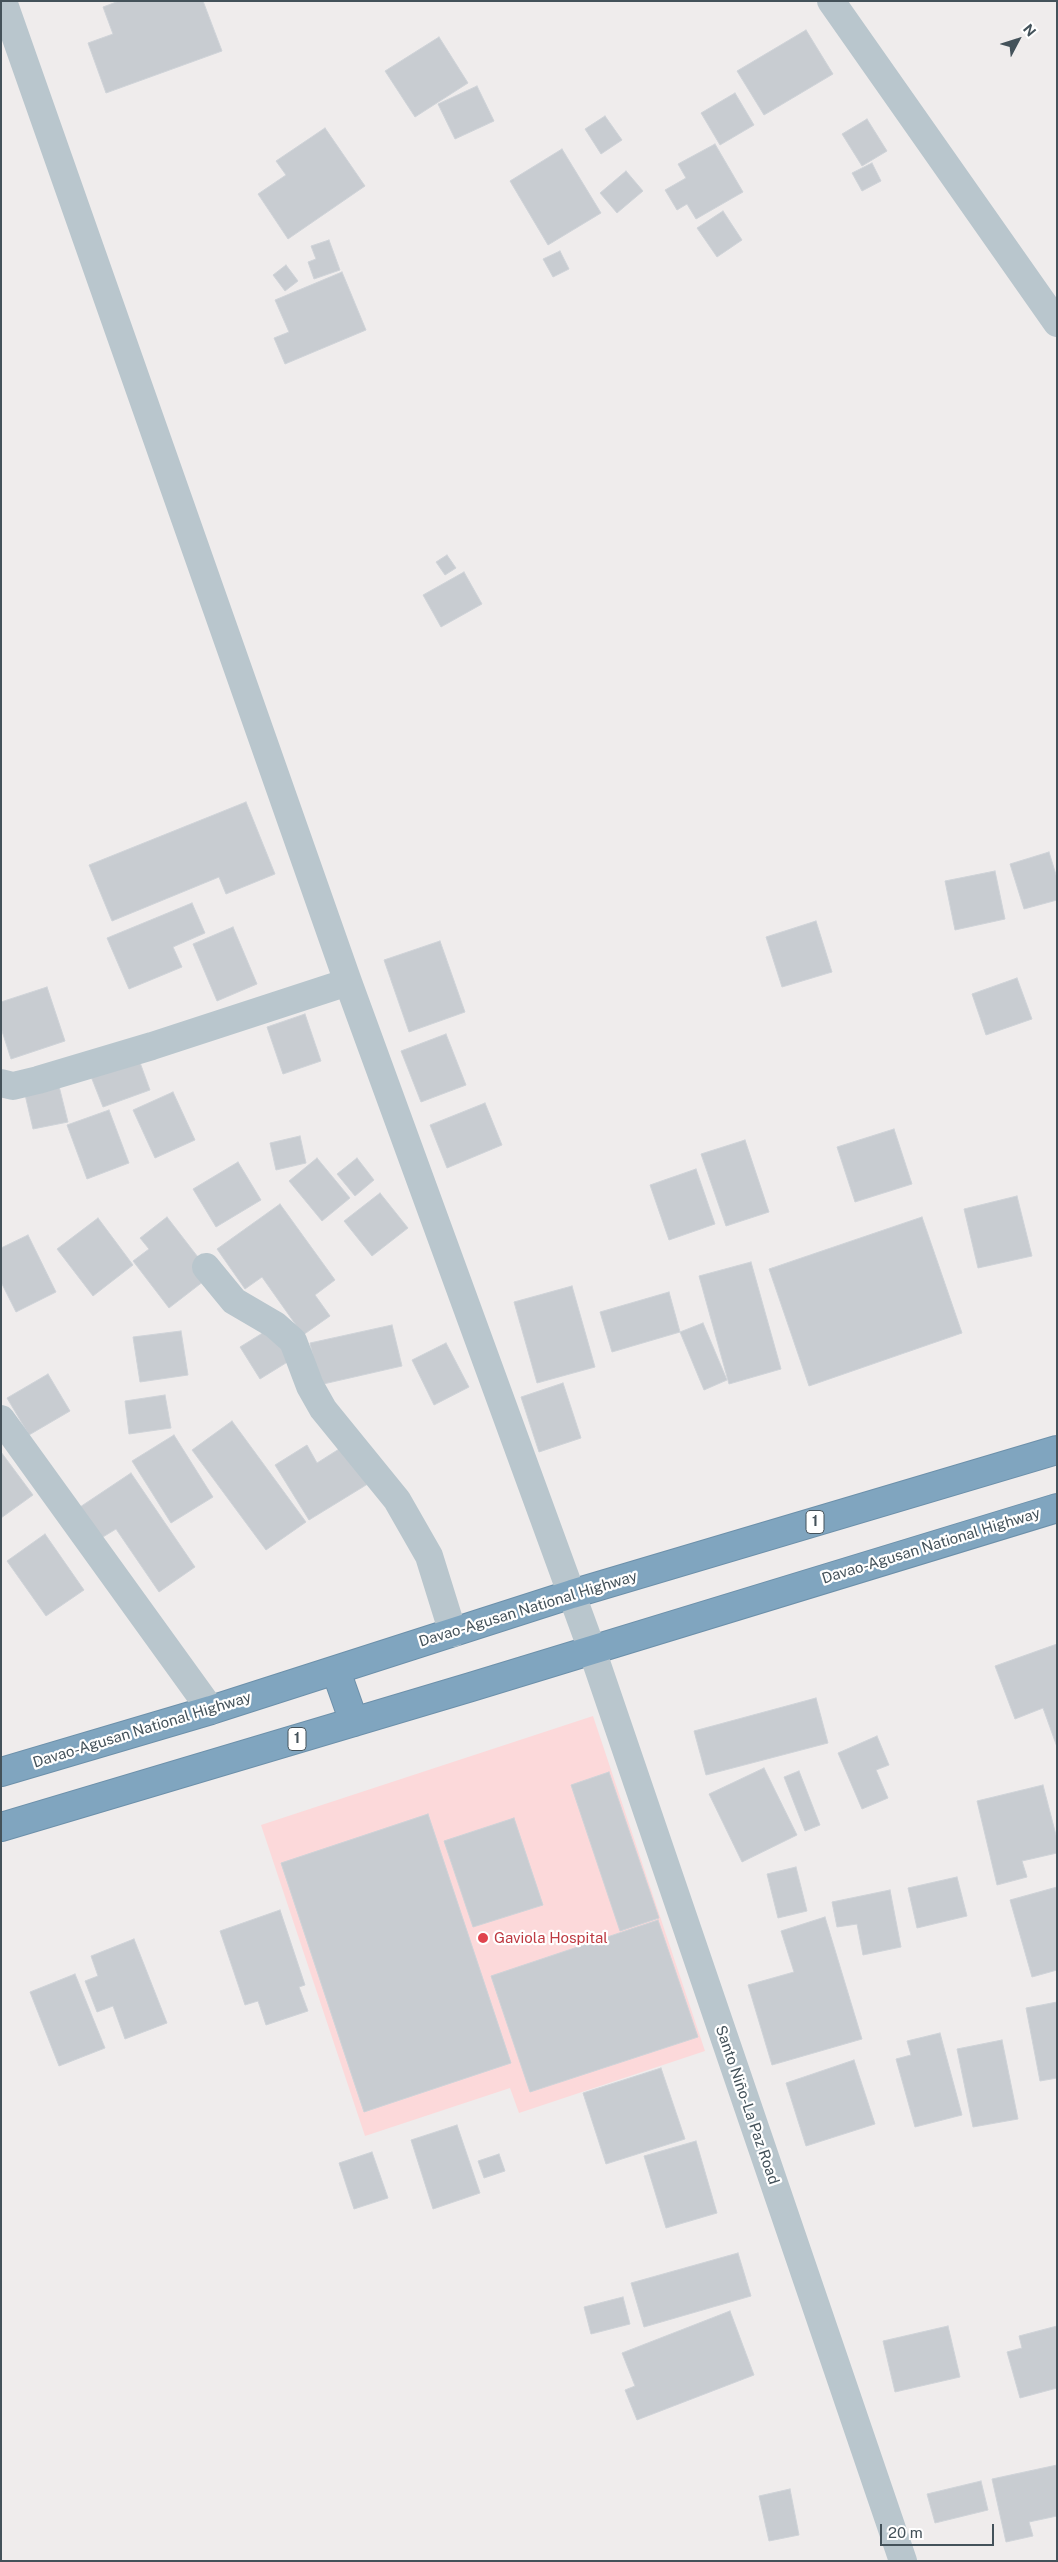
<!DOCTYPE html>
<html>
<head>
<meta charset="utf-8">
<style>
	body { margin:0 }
	#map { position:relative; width:1058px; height:2562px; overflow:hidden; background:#efecec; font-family:"Public Sans",sans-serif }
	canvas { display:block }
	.frame { position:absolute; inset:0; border:2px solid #44525a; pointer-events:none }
	.north { position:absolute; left:993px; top:15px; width:50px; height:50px; -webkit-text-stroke:4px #fff; paint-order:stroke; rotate:50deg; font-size:14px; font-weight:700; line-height:20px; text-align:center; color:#44525a }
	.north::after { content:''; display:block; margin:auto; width:18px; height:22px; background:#44525a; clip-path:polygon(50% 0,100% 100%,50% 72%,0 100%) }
	.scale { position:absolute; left:880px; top:2524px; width:114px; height:22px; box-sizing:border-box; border:2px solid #44525a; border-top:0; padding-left:6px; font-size:15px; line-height:18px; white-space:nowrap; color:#44525a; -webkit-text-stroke:4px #fff; paint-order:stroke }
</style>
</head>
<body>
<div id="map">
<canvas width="1058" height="2562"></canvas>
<div class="frame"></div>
<div class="north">N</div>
<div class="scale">20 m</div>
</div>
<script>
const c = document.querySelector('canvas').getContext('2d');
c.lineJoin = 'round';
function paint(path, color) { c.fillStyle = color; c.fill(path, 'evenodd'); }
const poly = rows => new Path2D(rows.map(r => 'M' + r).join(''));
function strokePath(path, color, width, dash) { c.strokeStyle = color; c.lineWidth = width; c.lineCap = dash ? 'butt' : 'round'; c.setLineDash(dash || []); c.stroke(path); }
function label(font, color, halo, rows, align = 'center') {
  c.font = font + ' "Public Sans",sans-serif'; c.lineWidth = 4.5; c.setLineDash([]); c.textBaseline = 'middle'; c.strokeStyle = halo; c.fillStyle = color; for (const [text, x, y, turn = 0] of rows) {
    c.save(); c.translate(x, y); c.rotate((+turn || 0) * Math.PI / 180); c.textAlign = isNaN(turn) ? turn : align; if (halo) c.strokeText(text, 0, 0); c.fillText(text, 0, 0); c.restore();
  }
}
const medical = poly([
	[593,1716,705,2051,519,2113,510,2088,365,2136,261,1825]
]);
const building = poly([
	[119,1,203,1,222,51,106,93,88,43,113,34,103,7,119,1],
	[806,30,833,74,764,115,737,71,806,30],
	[439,37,468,83,415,117,385,71,439,37],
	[477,86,494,121,455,139,438,104,477,86],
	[735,93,754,125,720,145,701,113,735,93],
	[605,116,622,140,601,154,585,129,605,116],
	[867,119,887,151,862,166,842,134,867,119],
	[325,128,365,186,288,239,258,194,286,175,276,161,325,128],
	[715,144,743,192,696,219,687,204,677,210,665,190,686,178,678,164,715,144],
	[562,149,601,213,548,245,510,181,562,149],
	[872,163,881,181,862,191,852,173,872,163],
	[626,171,643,191,617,213,600,193,626,171],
	[723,211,742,240,717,257,697,228,723,211],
	[329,240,340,270,314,279,308,262,316,259,311,246,329,240],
	[560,251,569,269,553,277,543,259,560,251],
	[286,265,298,281,285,291,273,275,286,265],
	[342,272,366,330,285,364,274,338,289,332,275,300,342,272],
	[447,555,456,568,445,575,436,562,447,555],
	[464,572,482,604,441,627,423,595,464,572],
	[246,802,275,874,226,894,219,877,112,921,89,865,246,802],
	[1049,852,1057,878,1057,900,1024,909,1010,864,1049,852],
	[995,871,1005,919,955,930,945,881,995,871],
	[192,903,205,933,173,947,182,967,129,989,107,938,192,903],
	[816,921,832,972,782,987,766,937,816,921],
	[233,927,257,984,217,1001,193,944,233,927],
	[440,941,465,1012,409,1032,384,960,440,941],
	[1017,978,1032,1019,986,1035,972,994,1017,978],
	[47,987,65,1041,11,1059,1,1028,1,1002,47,987],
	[305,1014,321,1061,283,1074,267,1027,305,1014],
	[446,1034,466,1085,421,1102,401,1051,446,1034],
	[138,1057,150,1090,103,1107,90,1074,138,1057],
	[57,1078,68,1122,33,1129,23,1086,57,1078],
	[173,1092,195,1140,155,1158,133,1110,173,1092],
	[485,1103,502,1145,447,1168,430,1125,485,1103],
	[109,1110,129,1163,87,1179,67,1125,109,1110],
	[894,1129,912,1184,855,1202,837,1147,894,1129],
	[300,1136,306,1163,276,1170,270,1143,300,1136],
	[745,1140,769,1212,726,1226,701,1154,745,1140],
	[317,1158,350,1198,322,1221,289,1181,317,1158],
	[357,1158,374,1180,355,1196,337,1174,357,1158],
	[238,1162,261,1200,216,1227,193,1189,238,1162],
	[696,1169,715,1224,669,1240,650,1185,696,1169],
	[380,1193,408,1228,372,1256,344,1221,380,1193],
	[1017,1196,1032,1256,978,1268,964,1209,1017,1196],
	[280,1204,335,1280,315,1295,330,1316,303,1335,262,1277,245,1289,217,1249,280,1204],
	[167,1217,201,1261,204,1281,169,1308,133,1261,149,1249,140,1238,167,1217],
	[922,1217,962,1333,809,1386,769,1269,922,1217],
	[98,1218,133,1265,93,1296,57,1249,98,1218],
	[28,1235,56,1292,16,1312,1,1282,1,1248,28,1235],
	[751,1262,781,1369,729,1384,699,1276,751,1262],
	[572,1286,595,1367,537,1383,514,1302,572,1286],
	[669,1292,680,1332,612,1352,600,1312,669,1292],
	[703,1323,727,1380,704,1390,680,1332,703,1323],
	[392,1325,402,1366,319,1385,310,1343,392,1325],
	[274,1326,294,1358,260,1379,240,1347,274,1326],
	[181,1331,188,1375,140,1382,133,1337,181,1331],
	[446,1343,469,1387,434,1405,412,1360,446,1343],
	[48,1374,70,1411,29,1435,7,1398,48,1374],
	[563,1383,581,1438,539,1452,521,1397,563,1383],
	[165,1395,171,1428,129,1434,125,1401,165,1395],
	[232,1421,306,1522,266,1550,192,1450,232,1421],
	[174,1435,213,1497,171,1523,132,1461,174,1435],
	[347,1444,371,1482,309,1520,275,1465,307,1445,317,1463,347,1444],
	[1,1452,33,1495,1,1518,1,1452],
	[131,1473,195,1567,159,1592,116,1529,98,1540,77,1509,131,1473],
	[45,1534,84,1590,46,1616,7,1561,45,1534],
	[1057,1644,1057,1747,1043,1708,1015,1719,995,1666,1057,1644],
	[816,1698,828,1743,706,1775,694,1731,816,1698],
	[877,1736,889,1765,876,1770,888,1798,862,1809,838,1753,877,1736],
	[764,1768,797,1835,742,1862,709,1794,764,1768],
	[799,1771,820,1825,805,1831,784,1777,799,1771],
	[609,1772,659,1918,620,1931,571,1785,609,1772],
	[1043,1785,1057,1839,1057,1853,1022,1861,1027,1877,997,1885,977,1801,1043,1785],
	[428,1814,511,2063,364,2112,281,1863,428,1814],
	[514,1818,543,1905,473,1927,444,1841,514,1818],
	[796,1867,807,1911,778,1918,767,1874,796,1867],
	[957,1877,967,1916,917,1928,908,1888,957,1877],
	[1057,1887,1057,1970,1032,1977,1010,1900,1057,1887],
	[890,1890,901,1947,863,1955,857,1924,837,1927,832,1902,890,1890],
	[280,1910,305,1985,299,1987,308,2011,266,2025,258,2001,245,2005,220,1931,280,1910],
	[825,1917,862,2039,772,2065,748,1985,794,1972,781,1931,825,1917],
	[658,1920,698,2037,530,2092,491,1976,658,1920],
	[134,1939,167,2023,125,2039,113,2006,97,2012,85,1981,98,1976,91,1956,134,1939],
	[75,1974,105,2048,59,2066,30,1992,75,1974],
	[1057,2002,1057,2078,1040,2081,1026,2008,1057,2002],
	[940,2033,962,2115,915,2127,896,2059,911,2055,907,2041,940,2033],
	[1002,2040,1018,2119,973,2127,957,2049,1002,2040],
	[854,2060,875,2124,806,2146,786,2083,854,2060],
	[661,2068,685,2139,606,2164,583,2093,661,2068],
	[457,2125,480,2193,433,2209,411,2140,457,2125],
	[696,2141,717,2213,666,2228,644,2156,696,2141],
	[372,2152,388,2198,354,2209,339,2163,372,2152],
	[499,2154,505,2171,484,2178,478,2161,499,2154],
	[738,2253,751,2296,644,2327,631,2283,738,2253],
	[623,2297,630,2324,591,2334,584,2307,623,2297],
	[730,2311,754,2375,637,2420,625,2390,635,2386,622,2353,730,2311],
	[948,2326,960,2377,895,2392,883,2341,948,2326],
	[1057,2326,1057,2388,1020,2398,1007,2352,1022,2348,1019,2336,1057,2326],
	[1057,2465,1057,2516,1029,2522,1033,2536,1006,2542,992,2479,1057,2465],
	[981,2481,988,2510,935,2523,927,2494,981,2481],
	[790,2489,799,2535,769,2541,759,2496,790,2489]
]);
const minor = poly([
	[3,1,348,982,592,1650,903,2561],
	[831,1,1057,323],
	[1,1083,13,1086,38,1080,152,1046,348,982],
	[206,1267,234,1301,275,1325,293,1341,310,1386,323,1409,397,1500,429,1556,453,1633],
	[1,1419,211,1710]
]);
const highway = poly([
	[336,1671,354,1722],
	[1,1772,211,1710,572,1594,1057,1450],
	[1,1827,471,1687,1057,1508]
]);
const markers = [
	[483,1938,6,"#e0444e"]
];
const shields = [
	[815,1522,18],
	[297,1739,18]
];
const shieldNames = [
	["1",815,1522],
	["1",297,1739]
];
const streetNames = [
	["Davao-Agusan National Highway",931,1546,-17],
	["Davao-Agusan National Highway",528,1609,-17],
	["Davao-Agusan National Highway",142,1730,-17],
	["Santo Niño-La Paz Road",747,2105,71]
];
const healthNames = [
	["Gaviola Hospital",494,1938]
];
paint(medical, '#fcd9da');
paint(building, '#c8ccd1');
strokePath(building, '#cfd3d8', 1);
strokePath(highway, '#6c90aa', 30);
strokePath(minor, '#b9c6cd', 28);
strokePath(highway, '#80a5bf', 28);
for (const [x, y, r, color] of markers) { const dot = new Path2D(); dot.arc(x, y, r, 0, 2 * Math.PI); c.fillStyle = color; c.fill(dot); strokePath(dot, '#fff', 2); }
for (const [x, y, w] of shields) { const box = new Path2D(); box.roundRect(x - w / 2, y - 11.5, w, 23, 4); c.fillStyle = '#fff'; c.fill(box); strokePath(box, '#44525a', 1); }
label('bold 14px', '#44525a', null, shieldNames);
label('15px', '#44525a', '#fff', streetNames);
label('15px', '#be3a42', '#fff', healthNames, 'left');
</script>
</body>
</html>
